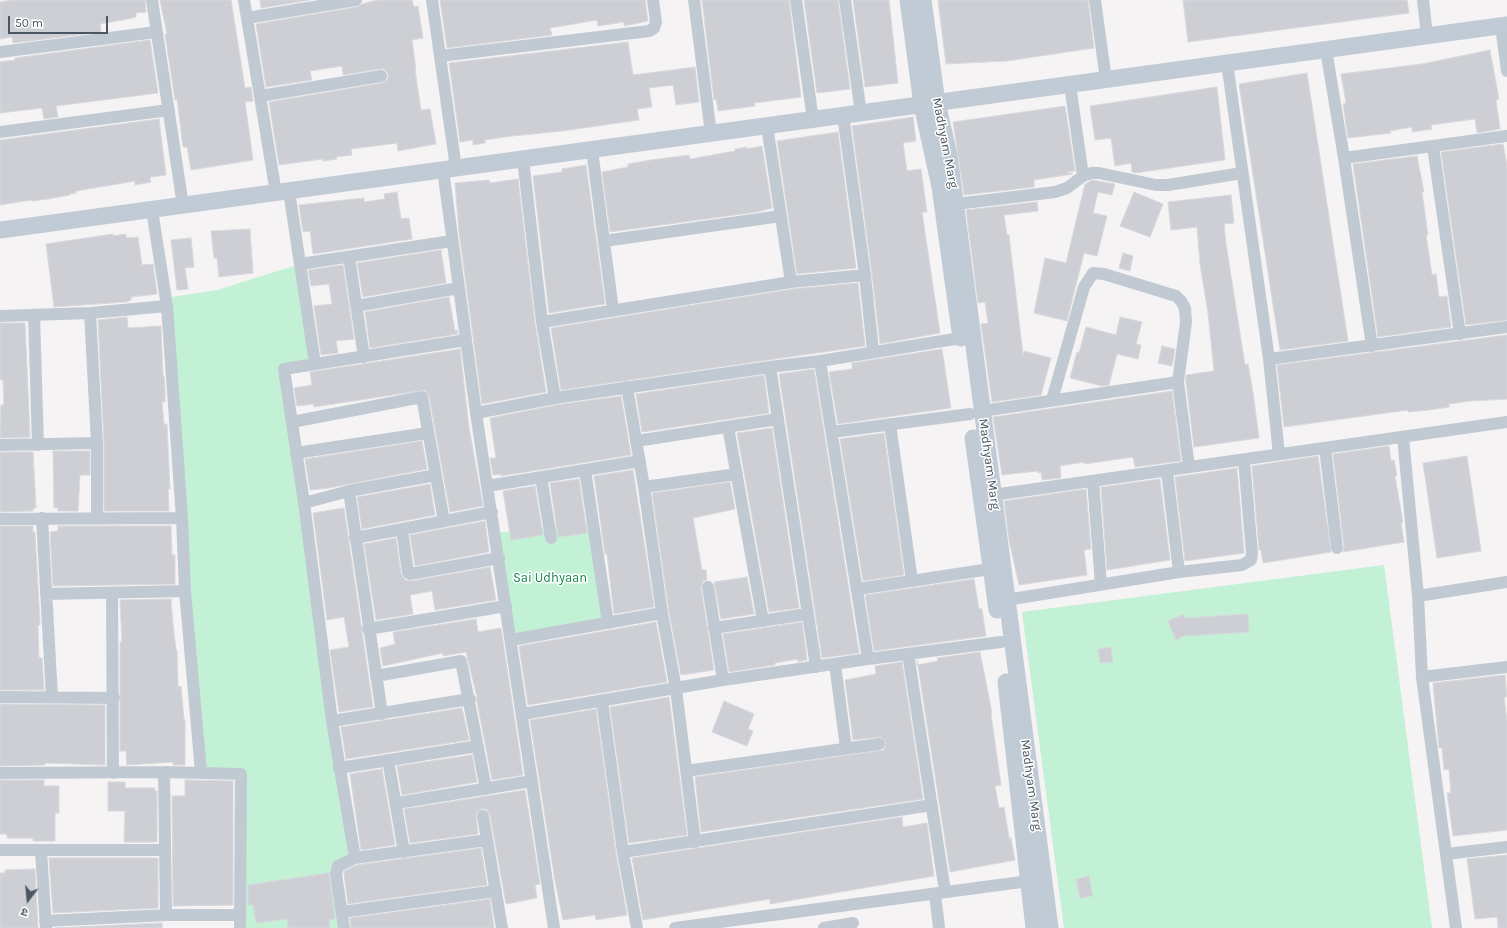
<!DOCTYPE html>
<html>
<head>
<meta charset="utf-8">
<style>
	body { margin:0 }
	#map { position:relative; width:1507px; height:928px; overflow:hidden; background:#f5f3f3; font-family:Karla,"Noto Sans Devanagari",sans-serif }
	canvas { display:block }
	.north { position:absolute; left:8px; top:880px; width:40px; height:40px; -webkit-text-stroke:3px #fff; paint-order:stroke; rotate:196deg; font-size:11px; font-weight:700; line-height:16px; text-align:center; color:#4a5661 }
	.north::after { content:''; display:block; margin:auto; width:14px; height:18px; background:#4a5661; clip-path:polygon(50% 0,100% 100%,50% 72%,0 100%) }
	.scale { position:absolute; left:8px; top:16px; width:100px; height:18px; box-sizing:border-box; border:2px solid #4a5661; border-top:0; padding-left:5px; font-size:12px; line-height:14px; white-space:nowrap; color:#4a5661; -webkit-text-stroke:3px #fff; paint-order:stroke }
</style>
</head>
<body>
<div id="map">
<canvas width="1507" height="928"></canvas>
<div class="north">उ</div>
<div class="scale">50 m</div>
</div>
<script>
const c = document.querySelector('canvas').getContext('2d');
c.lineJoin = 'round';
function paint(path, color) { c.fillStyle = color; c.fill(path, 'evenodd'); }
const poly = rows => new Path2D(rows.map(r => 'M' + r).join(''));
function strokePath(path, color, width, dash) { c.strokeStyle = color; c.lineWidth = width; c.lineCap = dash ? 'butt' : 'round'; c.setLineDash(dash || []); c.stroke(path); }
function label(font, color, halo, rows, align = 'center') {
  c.font = font + ' Karla,sans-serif'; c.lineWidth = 3; c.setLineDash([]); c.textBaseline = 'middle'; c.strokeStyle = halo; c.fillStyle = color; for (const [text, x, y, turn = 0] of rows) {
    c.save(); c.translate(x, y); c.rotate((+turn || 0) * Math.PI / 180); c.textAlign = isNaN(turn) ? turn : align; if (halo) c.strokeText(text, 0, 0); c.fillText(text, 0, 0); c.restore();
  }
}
const green = poly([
	[300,264,315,364,284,369,353,858,335,861,344,928,243,928,241,774,201,772,167,306,173,304,172,297,217,290],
	[591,523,605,624,511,640,495,533],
	[1384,565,1432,928,1064,928,1022,612]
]);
const building = poly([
	[12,0,145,0,146,12,136,13,136,17,128,19,100,24,101,32,13,43,12,37,0,39,0,2,12,0],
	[160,0,231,0,245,88,251,87,253,101,245,102,253,160,191,170,187,147,183,147,177,99,175,100,165,34,167,34,160,0],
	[260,0,310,0,261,8,260,0],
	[378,0,412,0,414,7,418,6,423,38,412,40,416,70,415,70,421,110,430,109,436,144,398,151,397,143,382,145,351,149,352,155,336,157,337,159,323,161,323,159,279,165,269,102,382,83,388,79,388,74,384,69,380,69,343,75,342,66,310,71,312,80,266,87,256,24,357,7,362,4,378,0],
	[440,0,645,0,648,21,624,26,624,22,598,26,597,20,550,28,552,35,447,48,440,0],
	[702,0,789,0,801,97,754,103,755,106,718,111,716,99,714,100,702,0],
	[804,0,838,0,850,89,817,93,804,0],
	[853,0,889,0,898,83,865,87,853,0],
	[938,0,1088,0,1094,48,1007,61,946,64,938,0],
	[1183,0,1407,0,1409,13,1188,42,1183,0],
	[150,40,158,93,56,106,58,117,44,119,42,108,0,113,0,62,15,60,15,58,150,40],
	[628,42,633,75,695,67,699,102,676,105,673,85,649,88,652,107,637,109,639,120,562,131,512,136,485,140,485,143,473,145,473,140,460,142,449,63,628,42],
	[1490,50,1499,99,1496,100,1500,129,1477,133,1475,119,1431,125,1432,129,1412,132,1412,127,1390,131,1391,133,1348,138,1343,104,1346,103,1341,74,1422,64,1490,50],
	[1307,73,1348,341,1280,350,1239,84,1307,73],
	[1217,87,1225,160,1135,173,1132,172,1131,163,1115,166,1111,138,1095,140,1090,106,1217,87],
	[1065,106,1075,171,1067,172,1073,174,1034,180,1034,187,964,195,953,122,1065,106],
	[913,117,916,141,903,143,907,171,921,169,927,212,922,212,940,333,880,344,872,274,852,126,913,117],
	[159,119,166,175,150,177,151,182,135,185,135,181,76,191,76,193,70,194,70,195,48,199,32,201,31,200,0,205,0,140,159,119],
	[838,132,856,268,797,274,777,141,838,132],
	[1503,144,1507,165,1507,320,1466,325,1441,152,1503,144],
	[762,146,772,208,757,212,610,232,602,172,628,167,628,164,651,160,689,155,690,159,735,151,735,149,747,147,747,149,762,146],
	[1417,156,1424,192,1422,192,1428,235,1426,235,1432,275,1436,274,1439,297,1447,296,1451,327,1378,337,1353,164,1417,156],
	[586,165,605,304,549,313,533,176,562,172,562,169,586,165],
	[518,179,535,323,546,392,482,404,459,232,455,183,489,180,490,183,518,179],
	[1092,180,1115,184,1112,195,1098,192,1093,213,1107,216,1097,256,1084,253,1067,321,1034,313,1045,258,1066,263,1085,184,1092,180],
	[397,192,401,219,409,218,412,239,313,254,310,231,303,232,299,205,364,198,364,202,385,199,384,194,397,192],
	[1134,192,1163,204,1150,237,1120,226,1134,192],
	[1231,195,1234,223,1224,224,1226,244,1245,365,1248,364,1253,392,1259,438,1194,447,1186,382,1186,375,1214,371,1208,313,1200,264,1197,227,1171,230,1168,202,1231,195],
	[1037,202,1038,211,1004,215,1007,235,1009,235,1023,355,1024,351,1051,358,1041,395,992,402,981,324,988,323,985,302,978,303,966,210,1037,202],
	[250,229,253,273,219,277,217,258,214,258,211,231,250,229],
	[113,234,113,236,126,234,126,238,138,237,142,265,153,264,157,294,131,297,131,300,126,302,54,307,46,244,113,234],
	[191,238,194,267,185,268,188,289,177,290,171,240,191,238],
	[441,250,446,283,363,297,357,263,441,250],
	[1123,253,1133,256,1130,271,1119,268,1123,253],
	[343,265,354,339,336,341,338,353,321,355,314,306,332,304,329,284,311,286,308,270,343,265],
	[858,283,865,346,561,390,551,328,792,289,858,283],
	[449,297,455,331,457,330,458,334,370,348,365,312,449,297],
	[127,317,128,328,161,326,163,376,164,376,165,387,165,402,162,402,164,424,167,424,170,489,168,489,169,511,104,511,104,443,98,320,127,317],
	[1120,317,1142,322,1136,344,1141,345,1138,359,1117,354,1109,385,1102,386,1070,378,1077,352,1079,353,1086,327,1116,335,1120,317],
	[0,323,25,323,30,437,0,438,1,405,4,405,3,379,0,380,0,323],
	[1507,335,1507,399,1470,401,1449,404,1449,407,1429,410,1408,412,1408,410,1284,427,1277,365,1507,335],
	[1162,346,1175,349,1172,366,1158,363,1162,346],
	[460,349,469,427,483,506,450,512,429,396,425,390,314,407,314,404,297,406,294,388,312,385,310,372,460,349],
	[942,349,951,408,838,424,829,372,852,369,852,363,942,349],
	[814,369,859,653,822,658,779,374,814,369],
	[764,375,769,413,642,432,636,394,764,375],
	[1172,391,1181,461,1135,467,1133,457,1084,464,1084,462,1060,466,1061,478,1042,480,1041,472,1038,473,1037,471,1002,475,993,417,1172,391],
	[621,396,631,455,501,476,501,474,493,475,490,458,496,458,490,418,556,405,621,396],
	[772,428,799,608,769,612,737,433,772,428],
	[884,433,904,575,863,581,840,439,884,433],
	[422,441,427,469,329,488,310,490,305,459,422,441],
	[1389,446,1391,461,1394,460,1397,475,1395,476,1403,523,1401,523,1404,542,1343,552,1344,547,1333,454,1389,446],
	[53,451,90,451,90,475,80,475,78,511,58,511,58,508,54,508,53,451],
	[0,452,33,452,36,508,33,508,33,511,0,512,0,452],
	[1318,456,1331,552,1263,563,1261,550,1259,550,1252,466,1318,456],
	[1467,456,1481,551,1437,558,1423,463,1467,456],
	[1237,468,1244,553,1185,561,1175,477,1237,468],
	[633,470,654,607,614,614,607,554,605,554,594,476,633,470],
	[579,479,587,533,558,537,550,483,579,479],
	[1160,479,1170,560,1107,570,1101,487,1160,479],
	[730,482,735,509,693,518,702,570,706,570,707,580,703,581,701,588,714,670,681,675,669,612,652,493,730,482],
	[430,484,435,515,362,529,357,497,430,484],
	[535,486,543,535,511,540,503,491,535,486],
	[1086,489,1091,549,1084,550,1087,575,1019,585,1009,540,1004,501,1086,489],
	[344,508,373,707,339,712,330,650,349,647,344,617,327,620,313,513,344,508],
	[485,521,489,552,415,566,410,535,485,521],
	[0,526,33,526,33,532,35,532,40,623,40,625,38,625,39,658,42,658,44,690,0,690,0,526],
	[58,526,171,526,172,555,175,555,175,584,53,586,50,532,58,531,58,526],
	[396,538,401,574,405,580,411,581,490,567,496,600,435,610,432,591,410,595,413,614,376,620,364,544,396,538],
	[747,577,754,614,721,619,714,582,747,577],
	[974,579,979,609,982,609,986,636,874,651,865,595,974,579],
	[171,599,173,624,176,650,177,650,178,687,181,686,184,720,185,720,185,765,173,765,173,762,127,765,126,751,120,751,120,642,122,642,120,600,171,599],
	[1184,614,1185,618,1248,614,1249,632,1184,636,1176,640,1168,621,1184,614],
	[476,619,478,632,501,628,523,775,492,780,477,702,477,697,466,652,443,656,443,653,383,666,380,648,395,644,393,632,476,619],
	[656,622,667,682,528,705,519,646,656,622],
	[802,622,807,660,798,662,798,659,775,663,775,665,729,672,723,634,802,622],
	[1111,647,1113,662,1100,663,1098,649,1111,647],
	[980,652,992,713,991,714,1001,785,995,786,999,808,1004,807,1009,838,1011,838,1015,860,950,872,917,660,917,665,938,661,937,658,980,652],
	[902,662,923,799,701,832,695,777,884,750,886,743,881,737,853,740,845,680,876,674,875,666,902,662],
	[1505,675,1507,697,1504,697,1507,721,1507,830,1453,836,1447,793,1451,793,1449,769,1444,770,1442,748,1439,748,1433,683,1505,675],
	[669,697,687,835,629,843,610,707,669,697],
	[724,701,754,714,748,729,753,731,747,746,712,732,724,701],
	[0,704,105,705,105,765,46,763,44,765,0,766,0,704],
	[462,708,469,740,346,759,341,727,462,708],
	[596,709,616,853,627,915,596,920,595,915,563,920,555,881,530,720,596,709],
	[472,755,477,782,402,795,397,766,472,755],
	[382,769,395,845,361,850,350,774,382,769],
	[0,780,44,780,44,786,59,786,59,813,55,813,55,841,33,841,33,838,7,838,7,834,0,834,0,780],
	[185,780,233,781,233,905,173,906,172,796,185,796,185,780],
	[108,782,125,782,125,788,155,788,155,791,157,791,157,842,124,842,125,811,108,811,108,782],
	[525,790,540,884,535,885,537,898,506,904,490,815,486,809,481,809,476,814,478,834,410,843,404,809,525,790],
	[902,817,903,827,927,823,934,876,770,904,770,899,643,920,632,858,902,817],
	[481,848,487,885,348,904,344,874,344,871,357,865,481,848],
	[1507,855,1507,928,1498,928,1497,917,1475,919,1467,859,1507,855],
	[49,858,158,858,158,908,53,913,49,858],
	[35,869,38,928,0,928,0,873,5,873,5,870,35,869],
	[329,873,335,919,329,920,330,928,288,928,287,919,256,923,253,905,248,905,248,885,329,873],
	[1089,876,1093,896,1080,898,1076,879,1089,876],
	[490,899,494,928,351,928,350,918,490,899],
	[162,923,162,928,55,928,162,923]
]);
const street = poly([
	[152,0,183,206],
	[244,0,276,193],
	[432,0,456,168],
	[694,0,711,134],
	[796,0,813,120],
	[845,0,861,113],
	[1095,0,1106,80],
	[1423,0,1427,36],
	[247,18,356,0],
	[1501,26,1507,71],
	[1326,50,1344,158,1372,346],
	[0,52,156,32],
	[440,56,649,31,654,28,656,22,653,0],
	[1227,63,1269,359,1279,454],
	[1070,85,1083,176],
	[260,96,381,76],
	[843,115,865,275,873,351],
	[767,126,791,282],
	[0,132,169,110],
	[1433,147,1460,334],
	[592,150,613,310],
	[1344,158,1507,136],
	[523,159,542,322,555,398],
	[443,170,476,413,554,928],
	[289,191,315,364],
	[956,204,1055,192,1067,188,1083,176,1091,173,1099,173,1156,185,1168,185,1242,173],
	[152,210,167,306,182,518,185,591,201,772],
	[604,241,781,216],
	[349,257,364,357],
	[300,264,452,241],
	[356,306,459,288],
	[90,313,97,443,97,518],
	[34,315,38,445],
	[0,316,90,313,167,306],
	[542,322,791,282,865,275],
	[1269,359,1507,327],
	[820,361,868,659],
	[770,367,816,667],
	[627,387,644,487,662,613,676,689,695,842],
	[1052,400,1084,287,1093,273,1104,274,1176,296,1181,301,1185,308,1186,322,1178,382],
	[982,411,1178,382,1189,467],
	[476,413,555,398,770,367,820,361,961,338],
	[292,422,422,397,444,521],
	[890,424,912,581],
	[728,427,763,621],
	[832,432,970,414],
	[1403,437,1418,596,1422,677,1456,928],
	[636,441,778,419],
	[0,445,97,443],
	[1325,448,1337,548],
	[296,453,428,433],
	[585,470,608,623],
	[1167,471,1179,572],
	[541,477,551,538],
	[1093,481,1101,584],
	[487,486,640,461],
	[644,487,737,474],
	[349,491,436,475],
	[993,495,1507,422],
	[304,503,349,491,382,714],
	[42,518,52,697],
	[0,519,182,518],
	[402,529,408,573,410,574,499,558],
	[355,538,492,512],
	[708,587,723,680],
	[858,589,990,569],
	[112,593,113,773],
	[46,594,185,591],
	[1418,596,1507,582],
	[1006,600,1179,572,1242,565,1251,560,1252,553,1244,460],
	[714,628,807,614],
	[368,629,506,606],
	[511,640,662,613],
	[908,654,945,891],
	[835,664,846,748],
	[376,676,461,661,486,789],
	[1422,677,1507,667],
	[0,697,114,698],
	[602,701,623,852,637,928],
	[522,714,723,680,868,659,1001,642],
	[332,721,470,699],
	[388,760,404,852],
	[339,768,478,746],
	[686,771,879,744],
	[0,773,164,772,241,774,240,928],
	[397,803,532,781],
	[483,816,502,928],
	[0,850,165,850],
	[41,851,46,928],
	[623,852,932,805],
	[1446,854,1507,847],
	[355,858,487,840],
	[935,894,939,928],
	[342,912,496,891],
	[166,915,240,915],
	[45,921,166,915,164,772],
	[344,928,336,874,338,866,355,858,332,721,304,503,284,369,466,340],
	[675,928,1029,881],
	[824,928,853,923]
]);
const secondary = poly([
	[908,0,922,105,940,187,961,338],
	[923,0,937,103,949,155,1050,928],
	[0,230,1507,25],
	[973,438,997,610],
	[1006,682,1034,928]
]);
const streetNames = [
	["Madhyam Marg",945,143,79],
	["Madhyam Marg",989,464,82],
	["Madhyam Marg",1031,785,82]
];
const parkNames = [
	["Sai Udhyaan",550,578]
];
paint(green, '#c3f1d5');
paint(building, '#cdcfd5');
strokePath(building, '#d7d9de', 1);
strokePath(street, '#c1cad2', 12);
strokePath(secondary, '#c1cbd6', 17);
label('13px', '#4a5661', '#fff', streetNames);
label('13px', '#17864f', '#fff', parkNames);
</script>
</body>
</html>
